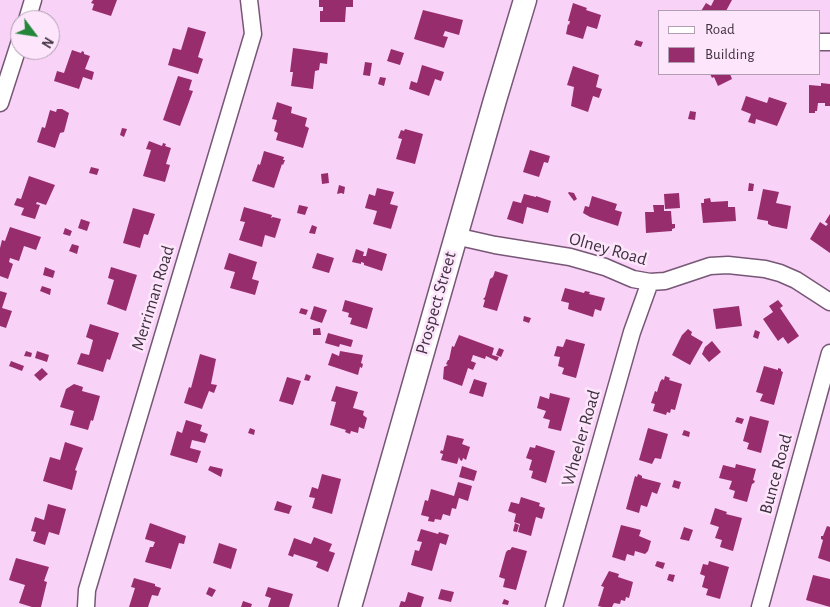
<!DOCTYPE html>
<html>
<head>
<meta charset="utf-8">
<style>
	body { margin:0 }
	#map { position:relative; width:830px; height:607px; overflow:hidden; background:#f9d3f7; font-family:"Alegreya Sans",sans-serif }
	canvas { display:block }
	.legend { position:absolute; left:658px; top:10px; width:162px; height:65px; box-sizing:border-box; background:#fde6fc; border:1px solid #b19eb1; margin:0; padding:6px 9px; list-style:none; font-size:15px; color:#403240 }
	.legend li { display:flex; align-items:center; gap:10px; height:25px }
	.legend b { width:25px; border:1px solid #b19eb1 }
	.north { position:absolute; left:10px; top:10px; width:50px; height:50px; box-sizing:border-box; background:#fde6fc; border:1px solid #b19eb1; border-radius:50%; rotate:121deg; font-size:14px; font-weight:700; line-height:20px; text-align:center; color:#403240 }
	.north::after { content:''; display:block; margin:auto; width:18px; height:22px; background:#24863a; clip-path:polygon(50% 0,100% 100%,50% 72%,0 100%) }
</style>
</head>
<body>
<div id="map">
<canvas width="830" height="607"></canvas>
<ul class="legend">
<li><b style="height:6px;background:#fff"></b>Road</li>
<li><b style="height:14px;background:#982d6e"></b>Building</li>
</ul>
<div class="north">N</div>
</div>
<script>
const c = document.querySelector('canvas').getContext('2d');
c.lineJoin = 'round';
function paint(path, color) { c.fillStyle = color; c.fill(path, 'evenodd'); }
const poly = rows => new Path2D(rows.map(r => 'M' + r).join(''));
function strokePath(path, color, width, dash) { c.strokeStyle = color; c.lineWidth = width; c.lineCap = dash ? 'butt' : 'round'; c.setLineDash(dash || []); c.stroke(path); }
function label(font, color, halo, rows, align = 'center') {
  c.font = font + ' "Alegreya Sans",sans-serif'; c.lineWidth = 5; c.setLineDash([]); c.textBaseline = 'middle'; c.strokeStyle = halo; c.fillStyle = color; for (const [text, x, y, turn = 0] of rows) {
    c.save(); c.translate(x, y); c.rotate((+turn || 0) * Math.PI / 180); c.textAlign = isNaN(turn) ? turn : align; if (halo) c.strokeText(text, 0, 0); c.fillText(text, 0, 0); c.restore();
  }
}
const building = poly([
	[93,0,117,0,111,16,92,10,94,4,91,3],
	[319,0,353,0,353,7,346,7,345,22,320,22,320,11,323,11,323,7,319,7],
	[714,0,732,0,726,11,701,11,706,3,711,6],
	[573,3,587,8,586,10,601,15,597,29,587,26,583,39,566,34,568,24,569,25,570,21,568,21],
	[423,10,463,20,459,35,445,31,443,36,448,37,444,48,414,39],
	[188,27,206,32,198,57,203,59,198,74,168,65,173,48,181,50],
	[636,40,643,42,641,47,634,45],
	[293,48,328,53,327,64,320,63,319,70,315,71,313,89,291,86,293,72,290,72],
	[391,49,404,53,400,65,387,61],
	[72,50,81,53,82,51,84,52,84,54,90,56,85,69,94,72,92,80,83,77,79,89,54,81,57,71,64,73],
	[365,62,372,63,370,76,363,75],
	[422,65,444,72,441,81,435,79,429,96,409,89,411,81,417,83],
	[573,66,599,75,596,87,602,89,599,98,593,96,588,112,571,106,574,87,567,85],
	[710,74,730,74,732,79,718,86,714,77,712,78],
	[178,76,192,80,189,90,193,91,180,126,163,120],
	[380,77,386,78,384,86,378,84],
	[821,83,830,84,830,106,825,106,825,103,818,103,817,111,815,111,815,113,809,113,809,85,821,86],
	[746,96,767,103,769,97,787,103,777,126,756,119,755,124,748,122,751,114,741,110],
	[277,102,292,107,291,113,307,118,305,126,309,128,303,148,276,140,278,133,274,131,277,120,272,119],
	[57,109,62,109,69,113,64,132,60,133,55,148,37,142,42,127,45,128,50,110,56,112],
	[690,111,696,112,695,120,688,119],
	[122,128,127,129,124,137,120,135],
	[405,129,423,134,415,164,396,159,402,139,398,138,401,130,404,131],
	[149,141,162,146,163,143,166,144,165,146,171,148,166,164,170,165,165,182,143,176,151,150,146,149],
	[530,150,550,156,548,163,544,162,539,177,523,172],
	[264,151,284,157,283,160,285,160,283,165,282,164,274,188,252,181,258,164,260,165],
	[91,167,99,169,97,175,89,173],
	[328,173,329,183,322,184,321,174],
	[29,176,55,185,46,205,37,202,36,204,40,205,35,219,21,215,24,208,14,205,17,198,21,199],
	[749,183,754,184,753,191,748,191],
	[339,185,345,187,344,194,341,193,337,194],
	[377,188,394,192,390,204,398,206,391,229,373,224,377,211,365,208,369,194,375,196],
	[763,189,779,192,776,203,791,206,787,229,772,226,768,224,768,221,757,219],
	[569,192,574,193,577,199,574,201,568,193],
	[679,193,680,208,665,209,664,194],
	[524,194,536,197,536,196,551,201,548,213,527,207,523,224,507,219,513,201,521,203],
	[592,196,617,204,615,210,622,212,618,226,590,217,583,213,585,206,589,207],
	[710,198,711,202,728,201,728,207,735,207,736,221,703,223,701,203,704,203,704,199],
	[299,205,308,207,305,215,297,213],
	[653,205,664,205,664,211,671,211,672,224,675,224,675,228,672,229,672,231,646,233,645,212,654,212],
	[244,207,272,215,271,218,273,217,281,219,275,238,265,235,262,247,239,240,245,222,240,221],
	[133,208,155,214,148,235,144,234,140,248,123,243],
	[830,214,830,253,810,239,820,222,826,226,828,224,825,222],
	[81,219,90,222,87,231,78,228],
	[312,225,317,227,315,234,309,233],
	[10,227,41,237,36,250,24,246,19,261,10,258,9,262,13,264,8,279,0,276,0,248,2,240,5,241],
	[65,228,72,231,70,236,63,234],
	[72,244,79,246,77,254,69,251],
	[368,248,387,254,382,271,364,265,364,263,361,262,361,264,352,262,356,249,364,252,363,256,366,256],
	[229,253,257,262,252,279,259,281,255,295,230,288,235,272,224,269],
	[317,253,334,258,329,273,312,268],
	[45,267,55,271,53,278,43,275],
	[111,267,137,275,126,311,107,304,114,280,108,278],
	[495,271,508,275,497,311,483,307,485,300,483,299,485,297,490,279,493,277],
	[42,286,51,289,50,295,40,291],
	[565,288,584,293,585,291,590,292,589,294,605,298,601,311,595,309,593,317,568,309,569,303,561,301],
	[0,291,7,293,2,308,12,311,6,328,0,326],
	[345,300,373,308,367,329,350,324,352,318,348,317,349,313,342,311],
	[778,300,783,306,780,308,799,336,788,344,783,337,778,341,763,319,773,312,769,306],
	[314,306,327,310,322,323,310,319],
	[739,306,742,326,716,329,713,309],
	[301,308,308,310,306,315,299,313],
	[524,316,531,318,529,323,523,321],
	[90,324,119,333,110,360,107,359,103,372,77,364,81,353,89,355,93,340,86,337],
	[320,328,321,335,313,335,313,329],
	[688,329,692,332,691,335,703,342,690,365,672,355,682,335],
	[755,330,760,332,758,339,753,337],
	[328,333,353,340,351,347,340,344,339,347,325,343],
	[459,335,494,348,492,355,499,357,497,361,486,356,485,359,473,355,471,361,476,363,473,370,468,368,462,386,443,379,444,367,448,365,446,364,448,360,449,360,452,346,454,347],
	[566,339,585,344,576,378,562,374,564,368,558,366,560,357,554,356,557,346,563,347],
	[712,341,721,352,709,362,702,354,705,347],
	[499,348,504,350,501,357,496,355],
	[26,351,32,353,31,357,24,356],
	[37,351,49,355,47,362,35,358],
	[340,351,363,355,361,363,363,364,362,368,360,367,358,375,328,365,332,353,339,356],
	[200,354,216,359,211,384,217,385,214,393,209,391,202,409,184,403,189,387,191,388],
	[11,361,24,366,22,371,9,366],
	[764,366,778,370,778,368,781,369,781,371,783,372,774,405,760,401,763,394,756,392],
	[42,368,48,374,40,381,34,375],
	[306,374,311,376,309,381,304,380],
	[665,376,670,378,669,380,682,384,675,410,671,409,670,413,667,412,666,415,653,411,655,404,651,403,655,391,657,392,660,382,662,379,664,380],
	[287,377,301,381,293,405,279,401],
	[474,379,487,383,483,397,469,393],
	[74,384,83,387,82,391,100,396,93,421,91,420,88,430,70,425,74,411,60,407,66,389],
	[336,386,358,392,353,408,364,411,363,415,367,418,364,429,359,427,358,433,351,431,350,434,345,432,346,430,330,425,336,402,331,401],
	[550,393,570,398,561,431,548,428,550,420,543,418,546,411,537,408,540,396,549,399],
	[750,416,769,421,761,453,747,449,749,443,743,441],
	[737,417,744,419,742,424,735,422],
	[186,420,202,425,200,431,208,434,205,443,192,440,190,448,201,451,197,463,170,455,177,431,182,433],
	[250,428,255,430,254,435,248,433],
	[648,428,668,434,661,459,655,458,652,464,639,460],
	[684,430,690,432,689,437,682,435],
	[447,435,464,439,462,444,470,447,466,460,463,458,462,461,460,460,459,457,457,464,441,460,443,454,440,453,441,450,443,451],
	[65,442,83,448,75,470,77,471,72,490,43,481,50,457,60,460],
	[536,445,555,451,546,483,531,478,533,471,529,470,532,460,526,458,530,447,535,448],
	[736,464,756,469,753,480,755,481,754,483,752,484,747,502,733,498,735,491,729,489,732,481,719,478,723,465,735,468],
	[210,466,223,469,221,477,208,470],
	[462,466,477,471,474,481,459,477],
	[322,474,341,479,332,514,312,508,315,498,309,497,312,487,318,489],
	[638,474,642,476,642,478,661,483,657,494,652,492,647,507,641,505,639,513,626,509,635,476,637,477],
	[674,480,681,482,679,489,672,487],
	[458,482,472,486,468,501,459,498,456,509,452,508,450,516,443,514,441,520,435,519,434,522,428,521,429,517,421,515,425,500,428,501,431,489,454,496],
	[521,497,540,503,539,506,545,508,542,519,536,517,531,536,518,532,520,524,514,522,516,514,508,511,511,502,519,504],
	[277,501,292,506,289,514,274,510],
	[48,504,66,509,59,535,49,532,45,545,33,541,36,532,31,531,35,517,44,520],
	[715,508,727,512,726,514,742,518,733,551,720,547,722,540,715,538,719,527,710,524],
	[150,523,186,536,184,544,179,543,171,569,145,562,150,547,153,547,155,542,145,539],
	[515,523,519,525,517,532,513,531],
	[621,525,641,530,639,536,651,541,648,551,645,554,635,551,634,556,627,554,625,561,612,557],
	[827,526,830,527,830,562,818,558,823,540,821,539,821,536,823,536],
	[684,527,693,530,689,541,680,539],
	[421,529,438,534,439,532,449,535,446,545,440,543,432,571,411,565,415,550,419,551,422,542,417,541],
	[314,537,332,544,329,551,335,553,328,572,316,567,318,562,294,554,293,557,288,555,294,538,311,544],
	[219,543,237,549,231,569,213,563],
	[512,547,527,551,516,590,503,587,505,579,499,577,506,552,508,550,510,550],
	[16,558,49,567,44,581,47,582,41,607,32,607,19,603,25,585,9,580],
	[657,561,665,563,663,569,655,566],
	[709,561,729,567,720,599,706,595,708,589,702,587,705,576,700,574,703,564,708,565],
	[609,571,619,574,618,577,633,582,629,598,626,597,625,601,621,600,620,604,614,603,612,607,602,607,598,606,604,587,601,586],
	[669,574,675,575,673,582,667,580],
	[813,575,830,579,830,607,806,600],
	[134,578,155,584,155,586,161,588,158,596,152,595,148,607,129,607,135,588,131,587],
	[209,587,216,590,212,597,206,594],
	[268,587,293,594,289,607,268,607,271,598,265,596],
	[441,589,454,592,451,602,438,599],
	[408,592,424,597,421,607,399,607,401,601,405,602],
	[504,599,509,601,508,605,502,604],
	[243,601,252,604,251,607,241,607]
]);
const street = poly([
	[27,20,33,0],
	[819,42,830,42],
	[0,103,20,41],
	[455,236,495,245,570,257,605,267,633,279,650,282,665,281,710,266,728,265,765,269,780,273,796,280,830,302],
	[86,607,87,590,253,34,249,0],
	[554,607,632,332,650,282],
	[760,607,830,353]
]);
const secondary = poly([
	[350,607,495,100,525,0]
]);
const streetNames = [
	["Olney Road",608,249,16],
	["Merriman Road",153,298,-73],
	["Prospect Street",436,303,-74],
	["Wheeler Road",581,438,-74],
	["Bunce Road",776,474,-75]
];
paint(building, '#982d6e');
strokePath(street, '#775776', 19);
strokePath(secondary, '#775776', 25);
strokePath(street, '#fff', 16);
strokePath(secondary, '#fff', 22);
label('18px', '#403240', '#fde6fc', streetNames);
</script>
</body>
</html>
